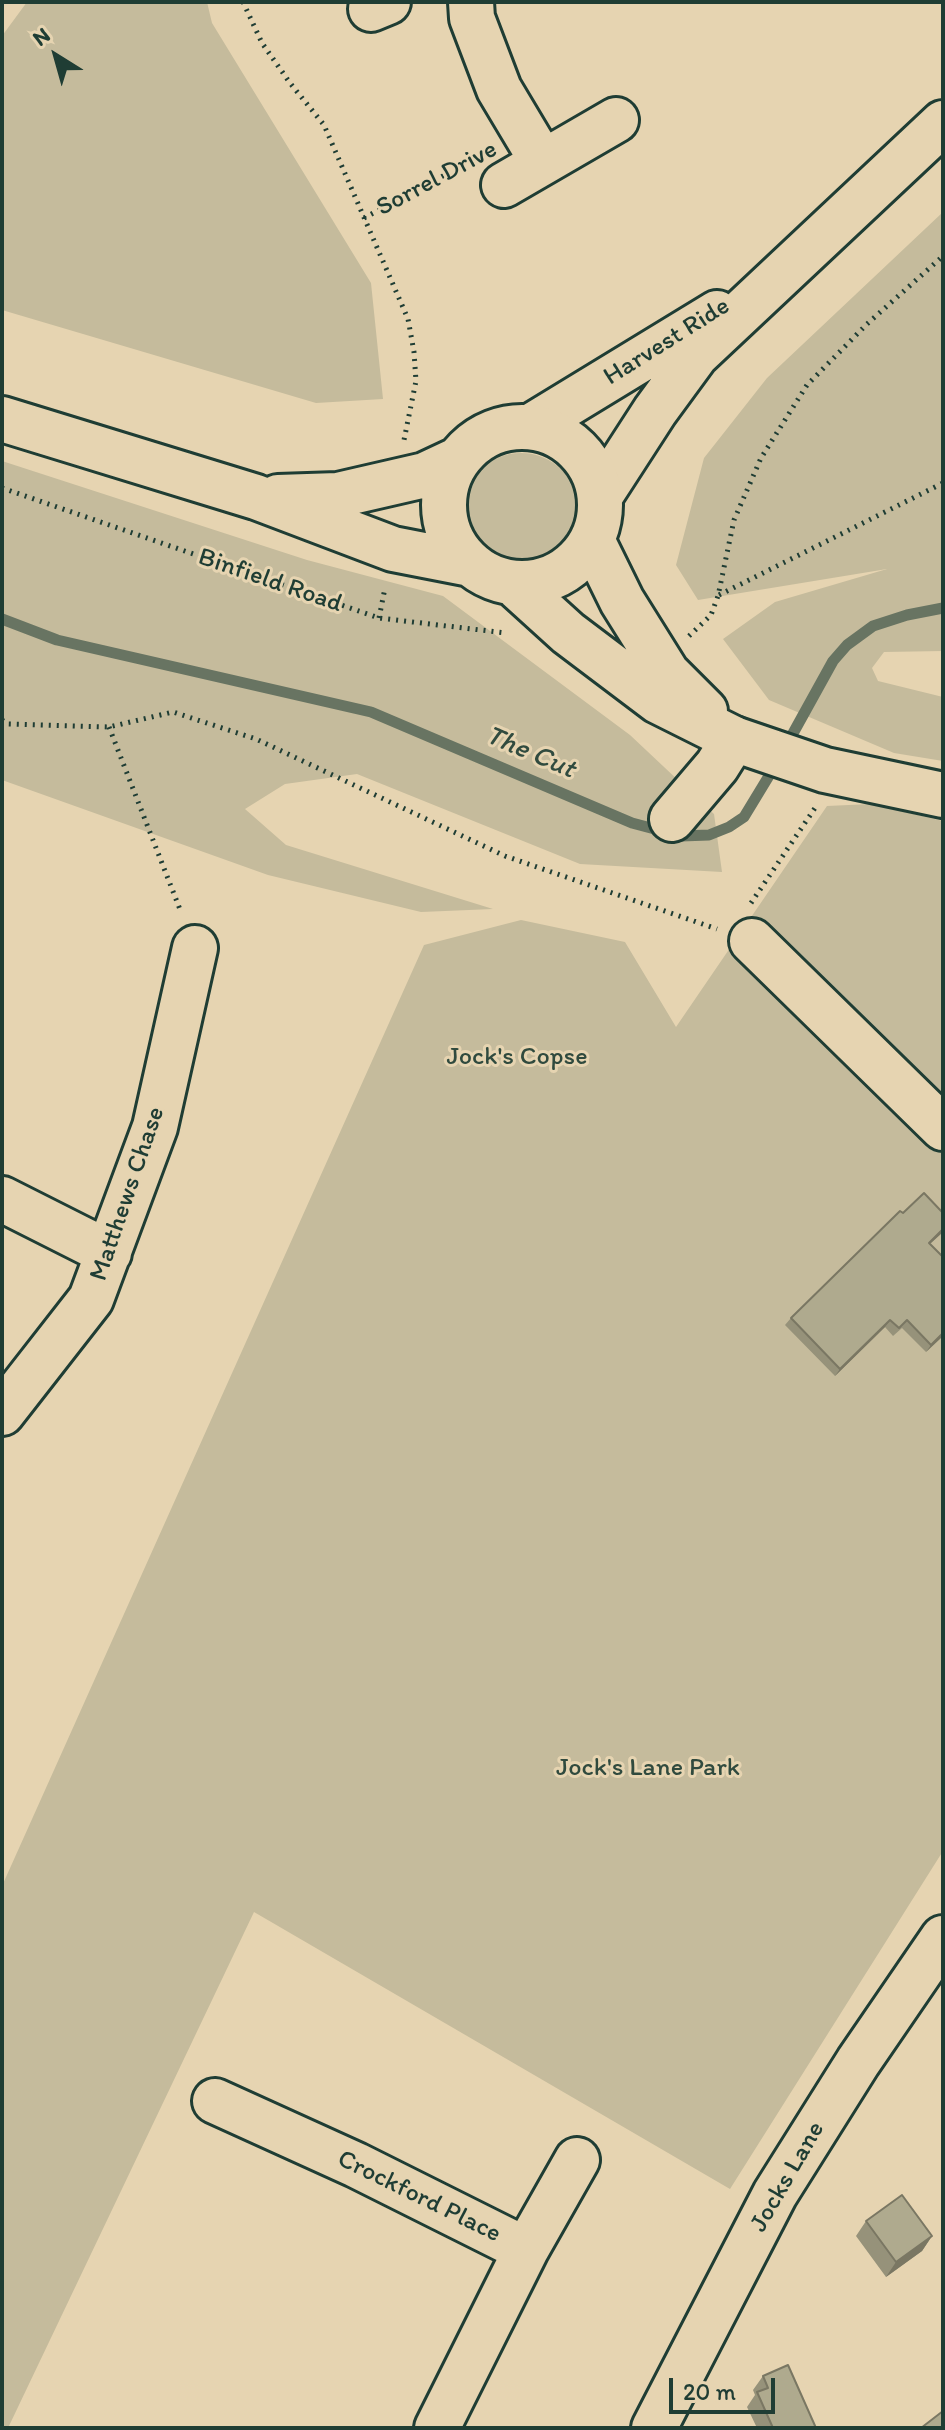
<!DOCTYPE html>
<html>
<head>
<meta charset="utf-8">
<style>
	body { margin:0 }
	#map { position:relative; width:945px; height:2430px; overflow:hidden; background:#e6d4b1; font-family:Itim,sans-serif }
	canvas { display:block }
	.frame { position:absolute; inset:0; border:4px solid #1f3d34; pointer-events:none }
	.north { position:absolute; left:16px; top:16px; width:80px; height:80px; -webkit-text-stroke:6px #e6d4b1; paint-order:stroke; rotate:323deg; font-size:22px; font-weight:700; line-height:32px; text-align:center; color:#1f3d34 }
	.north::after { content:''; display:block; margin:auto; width:28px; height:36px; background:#1f3d34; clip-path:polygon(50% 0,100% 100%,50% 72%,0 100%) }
	.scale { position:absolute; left:669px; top:2378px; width:106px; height:36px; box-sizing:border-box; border:4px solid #1f3d34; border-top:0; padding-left:10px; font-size:24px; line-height:28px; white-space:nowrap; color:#1f3d34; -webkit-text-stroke:6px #e6d4b1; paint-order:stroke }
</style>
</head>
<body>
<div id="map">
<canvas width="945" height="2430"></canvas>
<div class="frame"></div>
<div class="north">N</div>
<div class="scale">20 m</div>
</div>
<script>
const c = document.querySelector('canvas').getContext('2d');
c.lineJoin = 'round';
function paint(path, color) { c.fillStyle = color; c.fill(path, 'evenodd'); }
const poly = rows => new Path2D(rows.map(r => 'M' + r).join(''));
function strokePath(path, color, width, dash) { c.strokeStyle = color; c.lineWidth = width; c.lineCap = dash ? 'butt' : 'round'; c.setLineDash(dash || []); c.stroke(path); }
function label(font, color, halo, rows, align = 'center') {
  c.font = font + ' Itim,sans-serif'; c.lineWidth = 6; c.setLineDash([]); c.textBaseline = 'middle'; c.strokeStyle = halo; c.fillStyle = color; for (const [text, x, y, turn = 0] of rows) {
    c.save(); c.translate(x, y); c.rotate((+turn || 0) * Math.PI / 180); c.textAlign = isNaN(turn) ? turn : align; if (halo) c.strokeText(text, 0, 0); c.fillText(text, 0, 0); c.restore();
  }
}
const green = poly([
	[27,2,207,2,212,23,371,283,383,399,316,403,2,310,2,36],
	[943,212,943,651,884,652,872,668,878,681,943,697,943,761,894,753,769,700,723,639,775,602,887,569,698,600,676,565,704,458,767,378],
	'463 511a58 58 0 1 1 116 0a58 58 0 1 1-116 0Z',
	[2,461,307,560,443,596,630,735,714,814,722,872,580,864,357,774,285,784,245,809,286,845,493,909,421,912,268,875,2,780],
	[871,804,943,821,943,1851,730,2189,254,1912,8,2428,2,2428,2,1886,424,945,521,920,625,942,676,1027,827,806]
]);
const stream = poly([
	[2,619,57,640,371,712,632,823,681,836,709,835,729,827,744,817,778,761],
	[786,746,833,661,847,645,873,626,907,615,943,608]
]);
const path = poly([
	[243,2,262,43,290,83,324,125,408,319,414,352,416,381,404,440],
	[364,218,473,160],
	[2,488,379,618,506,633],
	[719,595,943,483],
	[379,618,385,588],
	[689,636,711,615,718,596,734,520,761,458,807,385,867,324,943,256],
	[2,720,8,724,109,727,173,712,256,739,505,856,717,929],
	[109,727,181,912],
	[751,903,815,808]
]);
const minor = poly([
	[471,2,472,18,499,89,542,161],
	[371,9,388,2],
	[504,185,616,120],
	[530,427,717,313],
	[600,496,655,411,696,355,943,123],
	[672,819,717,766,734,739],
	[752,941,943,1128],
	[2,1199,109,1253],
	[2,1413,91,1299,155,1127,195,948],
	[215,2101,356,2165,526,2250],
	[437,2428,526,2250,577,2160],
	[654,2428,775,2194,858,2062,943,1938]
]);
const major = poly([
	[2,419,256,497,393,549,470,564],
	'444 505a78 78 0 1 1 156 0a78 78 0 1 1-156 0Z',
	[278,497,338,495,425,475,457,460],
	[592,540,622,601,667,673,705,711],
	[514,584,568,633,658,701,734,739,825,770,943,795]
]);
const wall = poly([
	[903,1213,943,1232,930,1244,943,1257,943,1336,926,1352,902,1328,893,1336,885,1327,835,1376,785,1325,791,1318],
	[866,2221,932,2236,922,2251,886,2277,856,2236],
	[763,2376,816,2428,757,2428,747,2407,755,2395,753,2390]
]);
const shadedWall = poly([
	[943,1229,943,1232,923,1250,929,1243],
	[890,1320,885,1327,835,1376,840,1369],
	[943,1333,943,1336,926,1352,931,1345],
	[932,2236,922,2251,886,2277,896,2262]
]);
const building = poly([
	[924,1193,943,1213,943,1229,929,1243,943,1257,943,1333,931,1345,907,1320,899,1328,890,1320,840,1369,791,1318,900,1211,903,1213,924,1193],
	[902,2195,932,2236,896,2262,866,2221,902,2195],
	[788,2365,816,2428,773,2428,757,2392,768,2388,763,2376,788,2365],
	[943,2411,943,2428,921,2428,943,2411]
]);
const streetNames = [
	["Sorrel Drive",437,179,-28],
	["Harvest Ride",667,342,-32],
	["Binfield Road",270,581,19],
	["Matthews Chase",128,1194,-71],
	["Jocks Lane",788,2177,-60],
	["Crockford Place",419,2197,26]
];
const parkNames = [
	["Jock's Copse",517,1057],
	["Jock's Lane Park",648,1768]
];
const waterNames = [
	["The Cut",530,753,23]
];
paint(green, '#c5bb9c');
strokePath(stream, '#687462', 11);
strokePath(minor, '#1f3d34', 50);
strokePath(major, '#1f3d34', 50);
strokePath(path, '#1f3d34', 5, [2, 6]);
strokePath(minor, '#e6d4b1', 44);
strokePath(major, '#e6d4b1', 44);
paint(wall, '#96927a');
paint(shadedWall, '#7a7763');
paint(building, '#afaa8e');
strokePath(building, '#7a7763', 2);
label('26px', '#1f3d34', '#e6d4b1', streetNames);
label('26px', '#304a3e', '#e6d4b1', parkNames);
label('italic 28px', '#314b3f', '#e6d4b1', waterNames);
</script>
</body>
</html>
